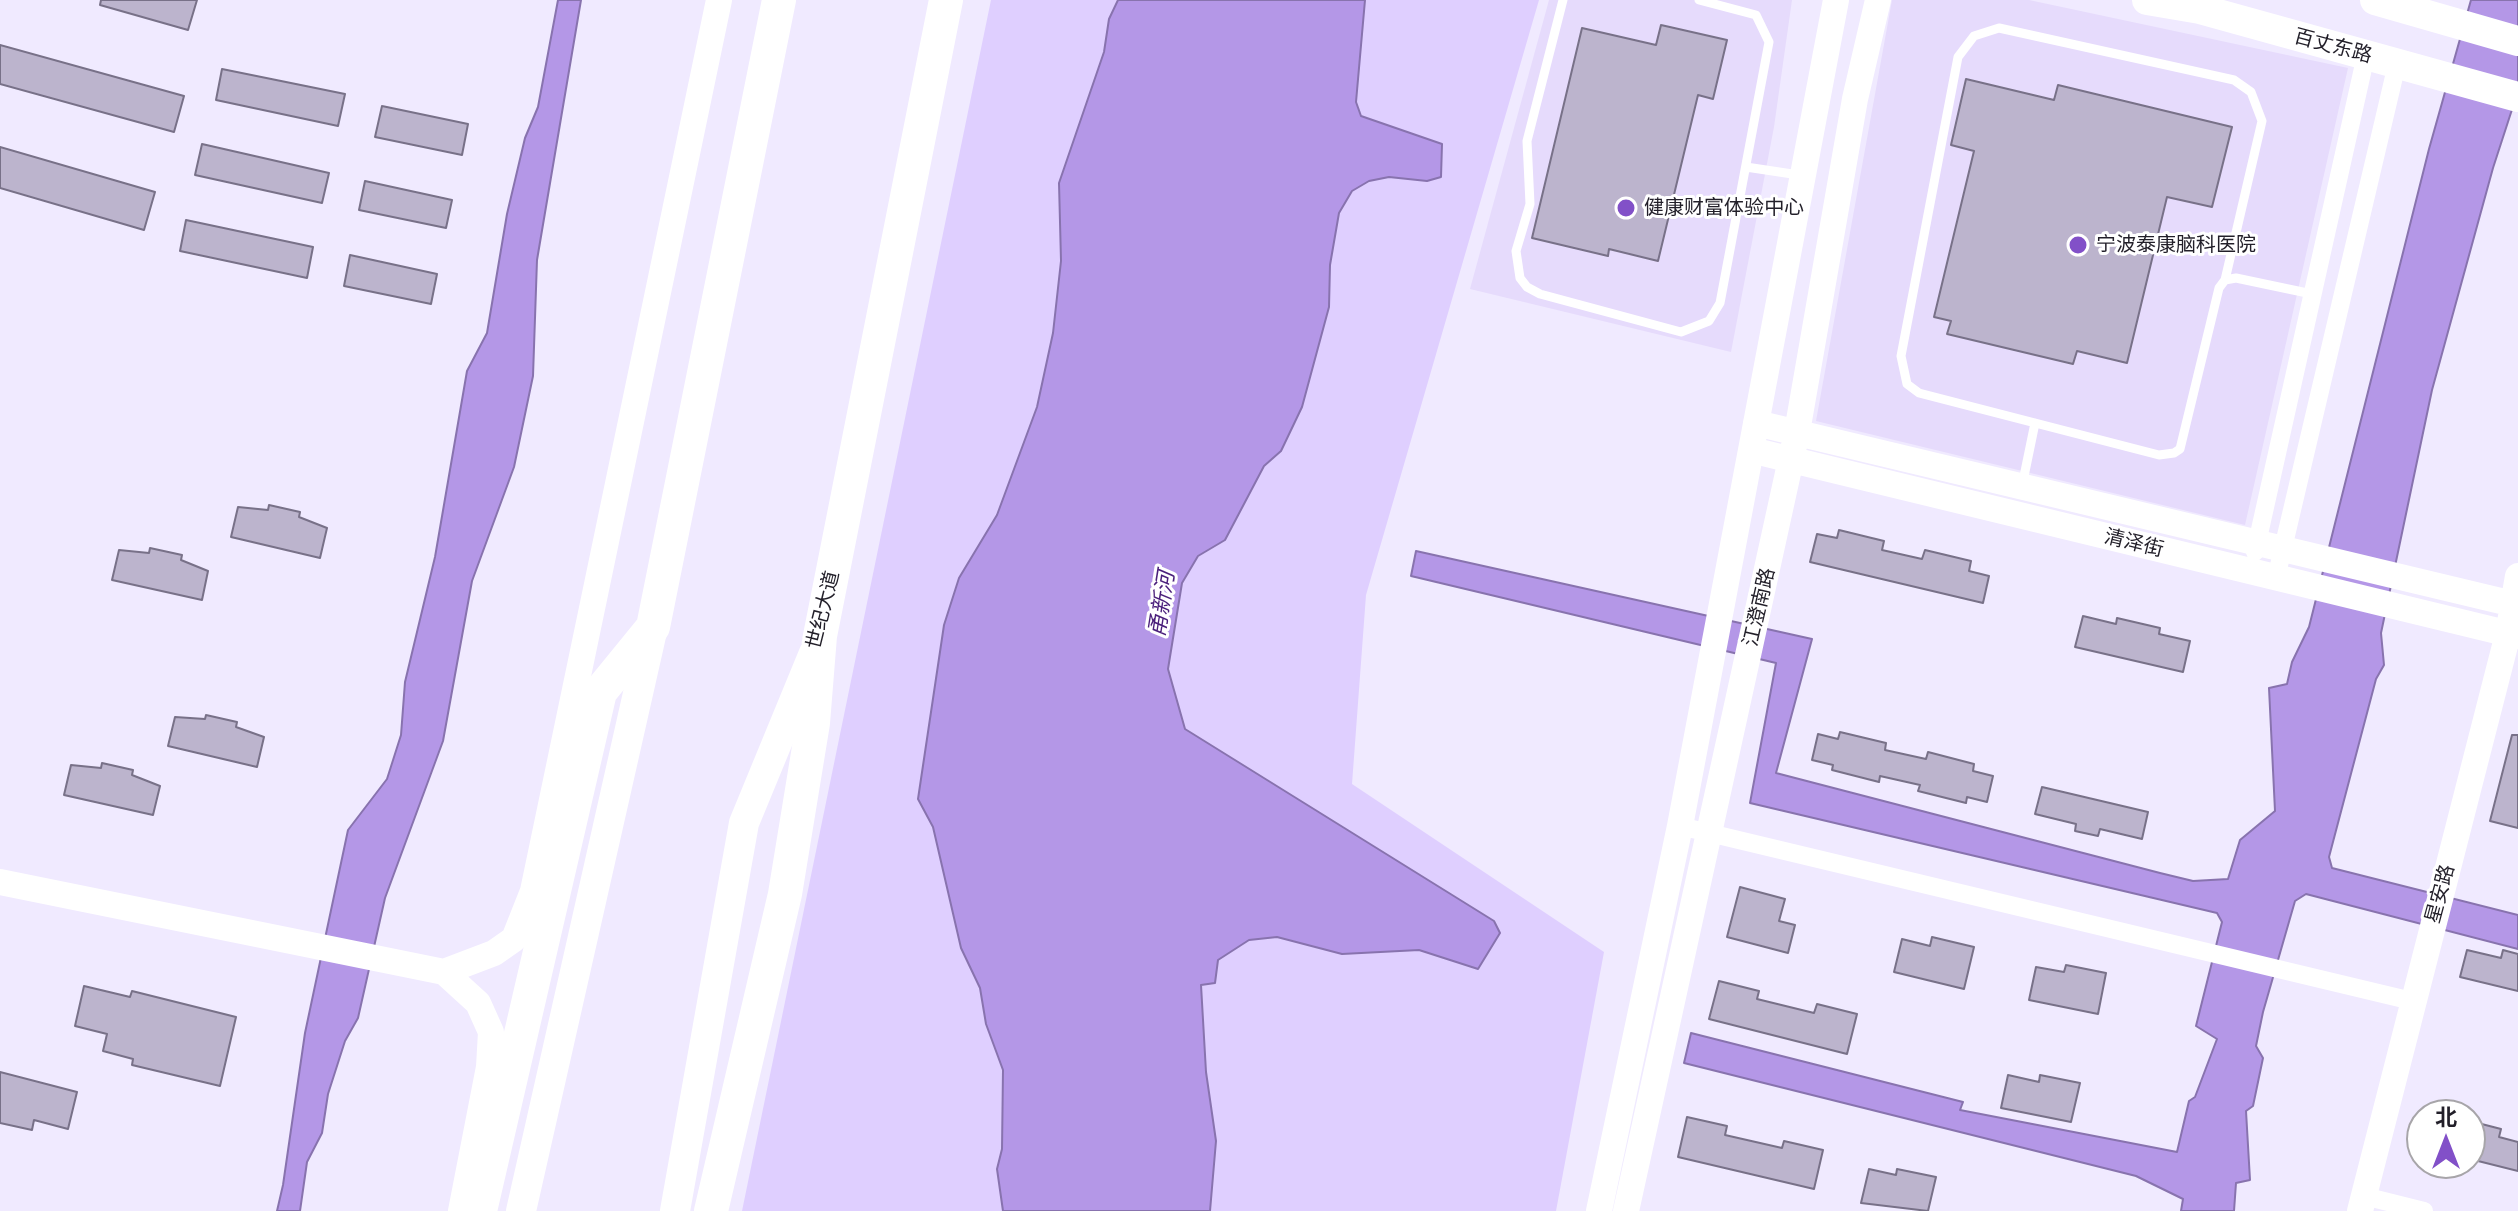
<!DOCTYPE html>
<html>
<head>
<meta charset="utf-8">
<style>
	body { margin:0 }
	#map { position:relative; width:2518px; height:1211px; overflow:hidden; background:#f0eaff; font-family:"Golos Text","Noto Sans SC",sans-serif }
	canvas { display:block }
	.north { position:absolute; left:2406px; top:1099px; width:80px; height:80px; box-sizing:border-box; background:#fff; border:2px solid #a7a5a9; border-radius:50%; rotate:0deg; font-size:22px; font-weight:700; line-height:32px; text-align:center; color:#221f29 }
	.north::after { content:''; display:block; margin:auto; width:28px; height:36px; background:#8250c8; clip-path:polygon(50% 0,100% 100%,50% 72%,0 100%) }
</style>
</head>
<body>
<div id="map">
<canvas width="2518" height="1211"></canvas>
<div class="north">北</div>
</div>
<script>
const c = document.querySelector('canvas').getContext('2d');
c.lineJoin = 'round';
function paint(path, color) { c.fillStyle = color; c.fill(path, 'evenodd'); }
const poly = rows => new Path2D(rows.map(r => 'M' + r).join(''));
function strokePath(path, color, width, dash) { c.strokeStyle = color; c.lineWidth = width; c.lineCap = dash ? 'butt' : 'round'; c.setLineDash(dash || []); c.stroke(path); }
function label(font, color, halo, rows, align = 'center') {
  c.font = font + ' "Golos Text","Noto Sans SC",sans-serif'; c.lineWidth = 6; c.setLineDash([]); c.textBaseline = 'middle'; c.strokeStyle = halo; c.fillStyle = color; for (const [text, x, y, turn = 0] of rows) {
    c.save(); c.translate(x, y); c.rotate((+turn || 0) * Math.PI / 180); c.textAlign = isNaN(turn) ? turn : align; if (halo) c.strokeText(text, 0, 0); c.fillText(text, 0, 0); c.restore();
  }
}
const built = poly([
	[1549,0,1792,0,1774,127,1731,352,1470,289],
	[1892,0,2029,0,2348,68,2245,525,1816,421]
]);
const green = poly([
	[991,0,1539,0,1366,595,1352,784,1604,952,1556,1211,742,1211]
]);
const water = poly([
	[558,0,581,0,537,260,533,376,514,467,472,581,443,741,385,898,358,1018,345,1041,328,1094,322,1133,307,1162,300,1211,277,1211,283,1185,305,1033,348,830,387,779,401,735,405,682,435,557,467,371,487,333,507,214,525,138,538,107,558,0],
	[1118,0,1365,0,1356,102,1361,116,1442,144,1441,177,1427,181,1389,177,1369,181,1352,191,1339,213,1330,265,1329,307,1302,407,1281,451,1264,466,1225,540,1198,556,1182,583,1168,669,1185,729,1494,921,1500,933,1478,969,1419,950,1342,954,1277,937,1249,940,1218,960,1215,983,1201,985,1206,1072,1216,1141,1210,1211,1003,1211,997,1169,1002,1149,1003,1070,986,1024,980,988,961,948,933,827,918,799,944,625,959,578,997,515,1037,407,1053,333,1061,261,1059,183,1104,52,1109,19,1118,0],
	[2471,0,2518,0,2518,91,2493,168,2432,390,2381,633,2384,665,2376,679,2329,857,2332,868,2518,915,2518,949,2306,894,2295,901,2263,1012,2256,1046,2263,1058,2253,1106,2246,1111,2250,1180,2236,1183,2234,1211,2181,1211,2183,1199,2136,1176,1684,1063,1691,1033,1963,1102,1960,1110,2177,1152,2189,1101,2195,1097,2217,1039,2196,1026,2222,922,2217,913,1750,803,1776,663,1411,576,1416,551,1812,639,1776,773,2160,873,2193,881,2228,879,2240,840,2275,811,2269,688,2287,684,2292,662,2309,627,2429,149,2471,0]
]);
const building = poly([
	[101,0,197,0,188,30,100,5,101,0],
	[1661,25,1727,40,1713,99,1698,95,1658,261,1609,249,1608,256,1532,238,1582,28,1656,45,1661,25],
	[0,45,184,96,174,132,0,84,0,45],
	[222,69,345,94,338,126,216,100,222,69],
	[1966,79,2054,100,2058,85,2232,127,2212,207,2167,197,2127,363,2077,351,2073,364,1947,334,1951,321,1934,317,1974,151,1951,145,1966,79],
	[382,106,468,124,462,155,375,137,382,106],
	[202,144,329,173,322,203,195,175,202,144],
	[0,147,155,192,144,230,0,188,0,147],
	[365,181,452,200,446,228,359,210,365,181],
	[186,220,313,247,307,278,180,251,186,220],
	[350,255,437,274,431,304,344,286,350,255],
	[269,505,300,512,299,517,327,528,320,558,231,537,238,507,268,510,269,505],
	[1839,530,1884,541,1882,550,1922,559,1925,550,1971,561,1969,571,1989,576,1983,603,1810,562,1817,534,1837,538,1839,530],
	[150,548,182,555,181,560,208,571,202,600,112,580,119,550,149,553,150,548],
	[2083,616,2116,624,2117,618,2160,628,2159,634,2190,641,2183,672,2075,647,2083,616],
	[206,715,237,722,236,727,264,737,257,767,168,746,175,717,205,719,206,715],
	[1840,732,1886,743,1885,750,1926,759,1928,752,1974,764,1973,771,1993,776,1987,802,1967,797,1966,803,1918,791,1920,785,1880,776,1879,782,1832,770,1833,765,1812,760,1818,734,1838,739,1840,732],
	[2512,735,2518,735,2518,828,2490,821,2512,735],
	[102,763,133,770,132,775,160,786,153,815,64,795,71,765,101,768,102,763],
	[2042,787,2148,812,2142,839,2100,829,2098,836,2075,831,2076,824,2035,814,2042,787],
	[1740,887,1785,899,1779,921,1795,925,1788,953,1727,937,1740,887],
	[1932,937,1974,947,1964,989,1894,972,1902,939,1930,946,1932,937],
	[2467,950,2501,958,2503,950,2518,954,2518,991,2460,977,2467,950],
	[2066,965,2106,973,2098,1014,2029,1000,2036,967,2064,972,2066,965],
	[1719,981,1759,991,1757,999,1814,1013,1817,1004,1857,1014,1847,1054,1709,1019,1719,981],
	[84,986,130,997,132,991,236,1017,220,1086,132,1065,133,1059,103,1051,107,1034,75,1026,84,986],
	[0,1072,77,1092,68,1129,34,1120,32,1130,0,1123,0,1072],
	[2008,1075,2039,1082,2040,1075,2080,1083,2071,1122,2001,1108,2008,1075],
	[1687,1117,1727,1126,1725,1135,1782,1148,1784,1141,1823,1150,1814,1189,1678,1157,1687,1117],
	[2470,1121,2501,1129,2499,1137,2518,1142,2518,1171,2470,1159,2470,1121],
	[1869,1169,1896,1175,1897,1169,1936,1177,1928,1211,1861,1203,1869,1169]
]);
const lane = poly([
	[1563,0,1527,141,1530,204,1516,251,1520,278,1527,287,1540,294,1681,332,1709,321,1720,303,1769,42,1756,15,1699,0],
	[1746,167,1799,175],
	[2225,280,2262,121,2251,92,2234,80,1999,28,1974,36,1958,57,1901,356,1907,384,1919,393,2159,455,2174,453,2180,449,2219,288,2225,280,2236,278,2312,294],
	[2022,486,2035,423]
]);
const street = poly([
	[2255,552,2366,55],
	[2276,578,2397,64],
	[1680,826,2412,1001],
	[2364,1196,2424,1211]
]);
const secondary = poly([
	[1756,423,2518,605],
	[1751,450,2518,636],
	[0,882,444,972,494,953,514,939,533,891,719,0],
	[444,972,478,1003,491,1032,489,1067,461,1211],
	[1599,1211,1680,826,1836,0],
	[1626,1211,1797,432,1855,99,1878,0],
	[2360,1211,2508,634,2518,576]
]);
const primary = poly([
	[2147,0,2200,9,2518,97],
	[2375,0,2518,41],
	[521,1211,653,627],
	[675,1211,744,823,814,653]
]);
const highway = poly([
	[480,1211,600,692,653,627,779,0],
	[711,1211,785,894,813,723,820,636,946,0]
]);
const markers = [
	[1626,208,10,"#8250c8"],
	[2078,245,10,"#8250c8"]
];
const streetNames = [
	["百丈东路",2333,46,15],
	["清泽街",2134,543,14],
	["江澄南路",1759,607,-77],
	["世纪大道",823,610,-76],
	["星安路",2440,894,-75]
];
const poiNames = [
	["健康财富体验中心",1644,208],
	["宁波泰康脑科医院",2096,245]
];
const waterNames = [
	["甬新河",1162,604,-81]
];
paint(built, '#e6dbfc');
paint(green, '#dfcfff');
paint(water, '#b497e7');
strokePath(water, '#8873ae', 2);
paint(building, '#bcb4cd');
strokePath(building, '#787188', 2);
strokePath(lane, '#fff', 9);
strokePath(street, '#fff', 18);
strokePath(secondary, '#fff', 26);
strokePath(primary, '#fff', 30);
strokePath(highway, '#fff', 34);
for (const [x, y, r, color] of markers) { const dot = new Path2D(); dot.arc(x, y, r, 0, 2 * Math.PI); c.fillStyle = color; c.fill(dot); strokePath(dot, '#fff', 3); }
label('20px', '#221f29', '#fff', streetNames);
label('20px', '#221f29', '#fff', poiNames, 'left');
label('italic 22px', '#4a1f7b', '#fff', waterNames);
</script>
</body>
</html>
